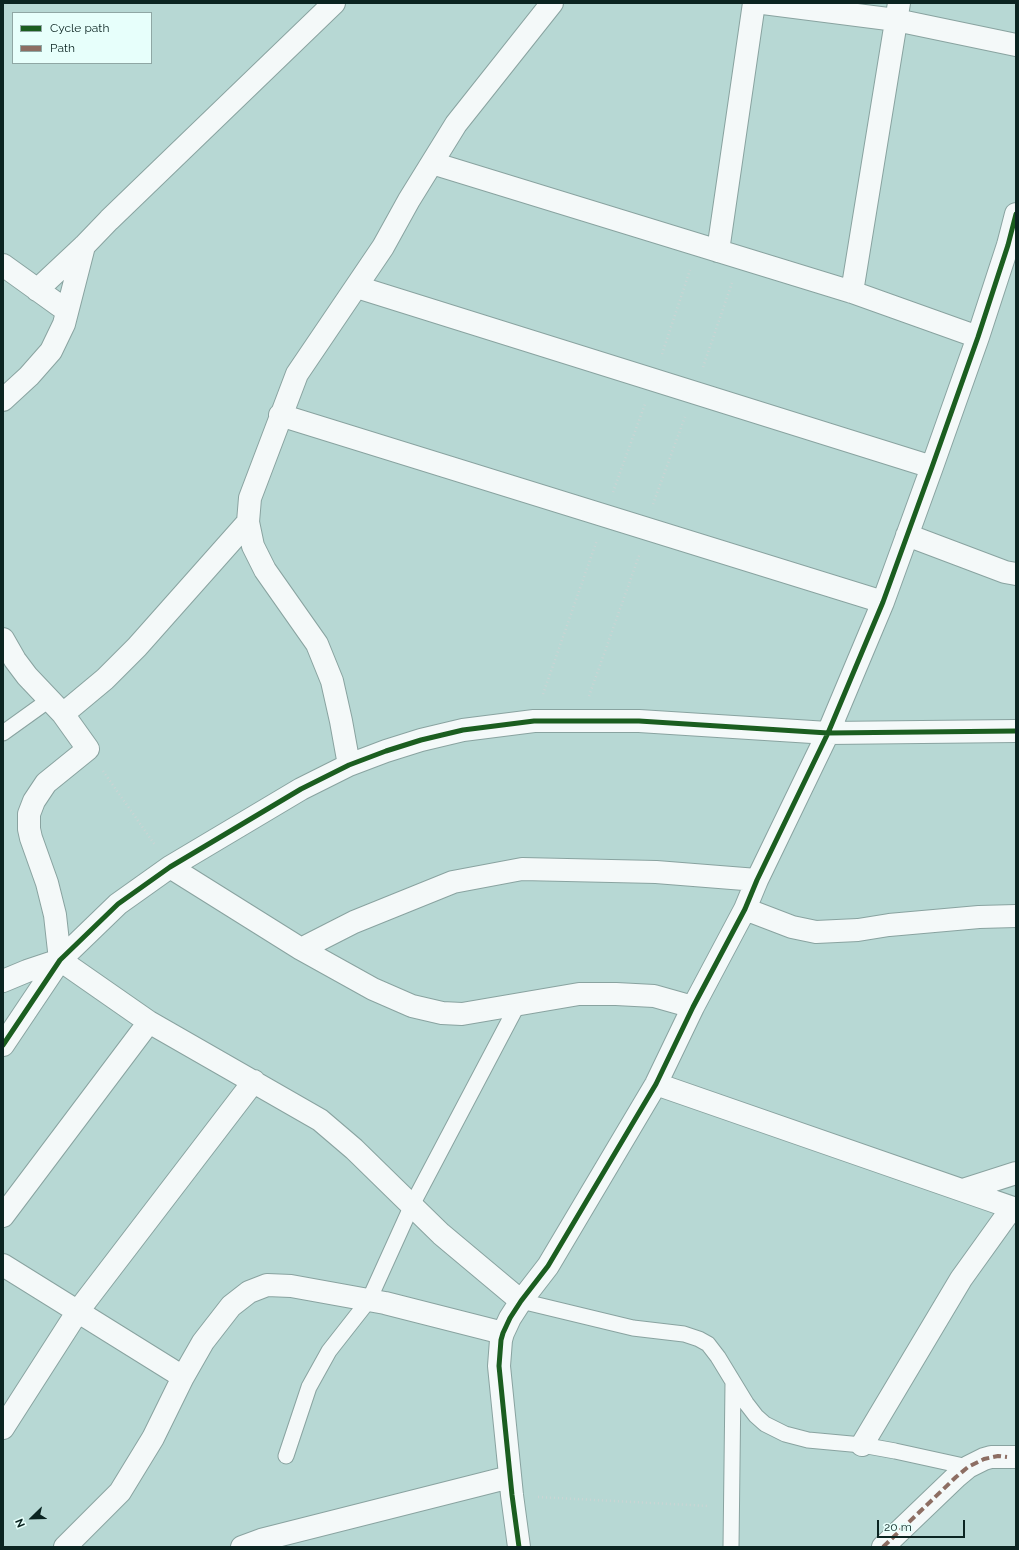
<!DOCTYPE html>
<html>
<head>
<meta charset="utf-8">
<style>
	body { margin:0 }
	#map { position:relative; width:1019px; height:1550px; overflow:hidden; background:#b7d8d4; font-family:Raleway,sans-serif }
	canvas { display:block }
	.frame { position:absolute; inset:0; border:4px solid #0b2421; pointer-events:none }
	.legend { position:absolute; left:12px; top:12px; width:140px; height:52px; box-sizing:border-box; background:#e7fffb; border:1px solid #8fa7a4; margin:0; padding:5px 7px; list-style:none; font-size:12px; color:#0b2421 }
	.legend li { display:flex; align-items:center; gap:8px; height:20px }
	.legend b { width:20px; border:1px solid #8fa7a4 }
	.north { position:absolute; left:12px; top:1498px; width:40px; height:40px; -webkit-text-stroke:3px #e7fffb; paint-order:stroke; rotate:247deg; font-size:11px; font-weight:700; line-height:16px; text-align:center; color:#0b2421 }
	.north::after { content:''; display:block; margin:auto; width:14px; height:18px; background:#0b2421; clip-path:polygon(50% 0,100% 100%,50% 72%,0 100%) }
	.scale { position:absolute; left:877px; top:1520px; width:88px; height:18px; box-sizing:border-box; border:2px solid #0b2421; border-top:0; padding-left:5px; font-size:12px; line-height:14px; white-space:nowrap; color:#0b2421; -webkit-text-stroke:3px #e7fffb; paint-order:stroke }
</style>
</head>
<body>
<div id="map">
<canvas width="1019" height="1550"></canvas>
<div class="frame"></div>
<ul class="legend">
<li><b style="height:5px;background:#1b5e20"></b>Cycle path</li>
<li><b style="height:5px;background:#8d6e63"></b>Path</li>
</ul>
<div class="north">N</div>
<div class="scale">20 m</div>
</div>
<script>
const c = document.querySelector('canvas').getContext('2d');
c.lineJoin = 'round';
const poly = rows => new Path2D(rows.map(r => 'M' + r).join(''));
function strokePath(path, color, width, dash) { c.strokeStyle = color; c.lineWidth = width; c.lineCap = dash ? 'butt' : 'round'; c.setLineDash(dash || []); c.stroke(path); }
const path = poly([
	[662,354,690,270],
	[703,367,732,283],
	[613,492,645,404],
	[653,504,685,417],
	[543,694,597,540],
	[589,696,640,553],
	[103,771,155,845],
	[538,1497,709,1506]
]);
const service = poly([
	[3,733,49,700],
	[521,1301,633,1328,684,1334,699,1339,708,1344,718,1357,746,1403,756,1416,765,1424,785,1434,808,1440,862,1445,895,1451,968,1467],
	[286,1456,309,1387,329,1351,369,1300,412,1205,518,1004],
	[731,1547,733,1383]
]);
const minor = poly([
	[763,3,896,20,1016,45],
	[432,163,852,292,978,337],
	[718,251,754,3],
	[3,265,67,311],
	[357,287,932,467],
	[37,290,84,246,109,220,334,3],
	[852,292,899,3],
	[3,400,29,376,51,351,64,324,84,246],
	[280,415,883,602],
	[907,535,1005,572,1016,574],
	[3,639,15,660,27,676,63,714,88,749,46,783,34,801,29,814,29,829,31,838,47,883,55,915,60,960,149,1022,320,1120,354,1149,441,1234,521,1301],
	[63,714,105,679,137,647,248,522],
	[349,765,341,721,332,681,317,644,265,570,253,546,248,522,250,498,297,374,383,247,409,200,456,124,552,3],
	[170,867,301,949,373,989,412,1006,442,1013,462,1014,579,994,616,994,654,996,693,1007],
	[745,909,792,927,816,932,858,930,889,925,979,917,1016,916],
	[301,949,354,922,453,882,522,869,656,872,757,880],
	[3,981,27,971,60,960],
	[3,1045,60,960,118,904,170,867,301,789,349,765,386,751,421,740,463,730,534,721,639,721,828,733,1016,731],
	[656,1084,1016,1209],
	[963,1190,1016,1173],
	[3,1216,149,1022],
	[3,1265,183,1377],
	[3,1428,78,1311,254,1081],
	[862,1445,961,1279,1012,1208],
	[65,1547,120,1492,153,1438,183,1377,203,1342,231,1306,249,1292,267,1285,291,1286,385,1303,503,1333],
	[242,1547,261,1540,510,1477],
	[519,1547,512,1495,499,1366,501,1340,503,1333,510,1318,521,1301,548,1266,656,1084,693,1007,745,909,757,880,828,733,883,602,932,467,978,337,1008,245,1016,214],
	[883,1547,956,1477,968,1467,984,1459,991,1457,1016,1457]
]);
const quiet = poly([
	[883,1547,956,1477,968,1467,984,1459,998,1456,1007,1457]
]);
const cycleway = poly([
	[3,1045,60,960,118,904,170,867,301,789,349,765,386,751,421,740,463,730,534,721,639,721,828,733,1016,731],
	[519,1547,512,1495,499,1366,501,1340,503,1333,510,1318,521,1301,548,1266,656,1084,693,1007,745,909,757,880,828,733,883,602,932,467,978,337,1008,245,1016,214]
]);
strokePath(service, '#89a3a0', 17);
strokePath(minor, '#89a3a0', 24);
strokePath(path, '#cbd5d4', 2.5, [1, 3]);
strokePath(service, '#f4f9f9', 15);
strokePath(minor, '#f4f9f9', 22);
strokePath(quiet, '#8d6e63', 4, [8, 4]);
strokePath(cycleway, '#1b5e20', 5);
</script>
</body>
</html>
